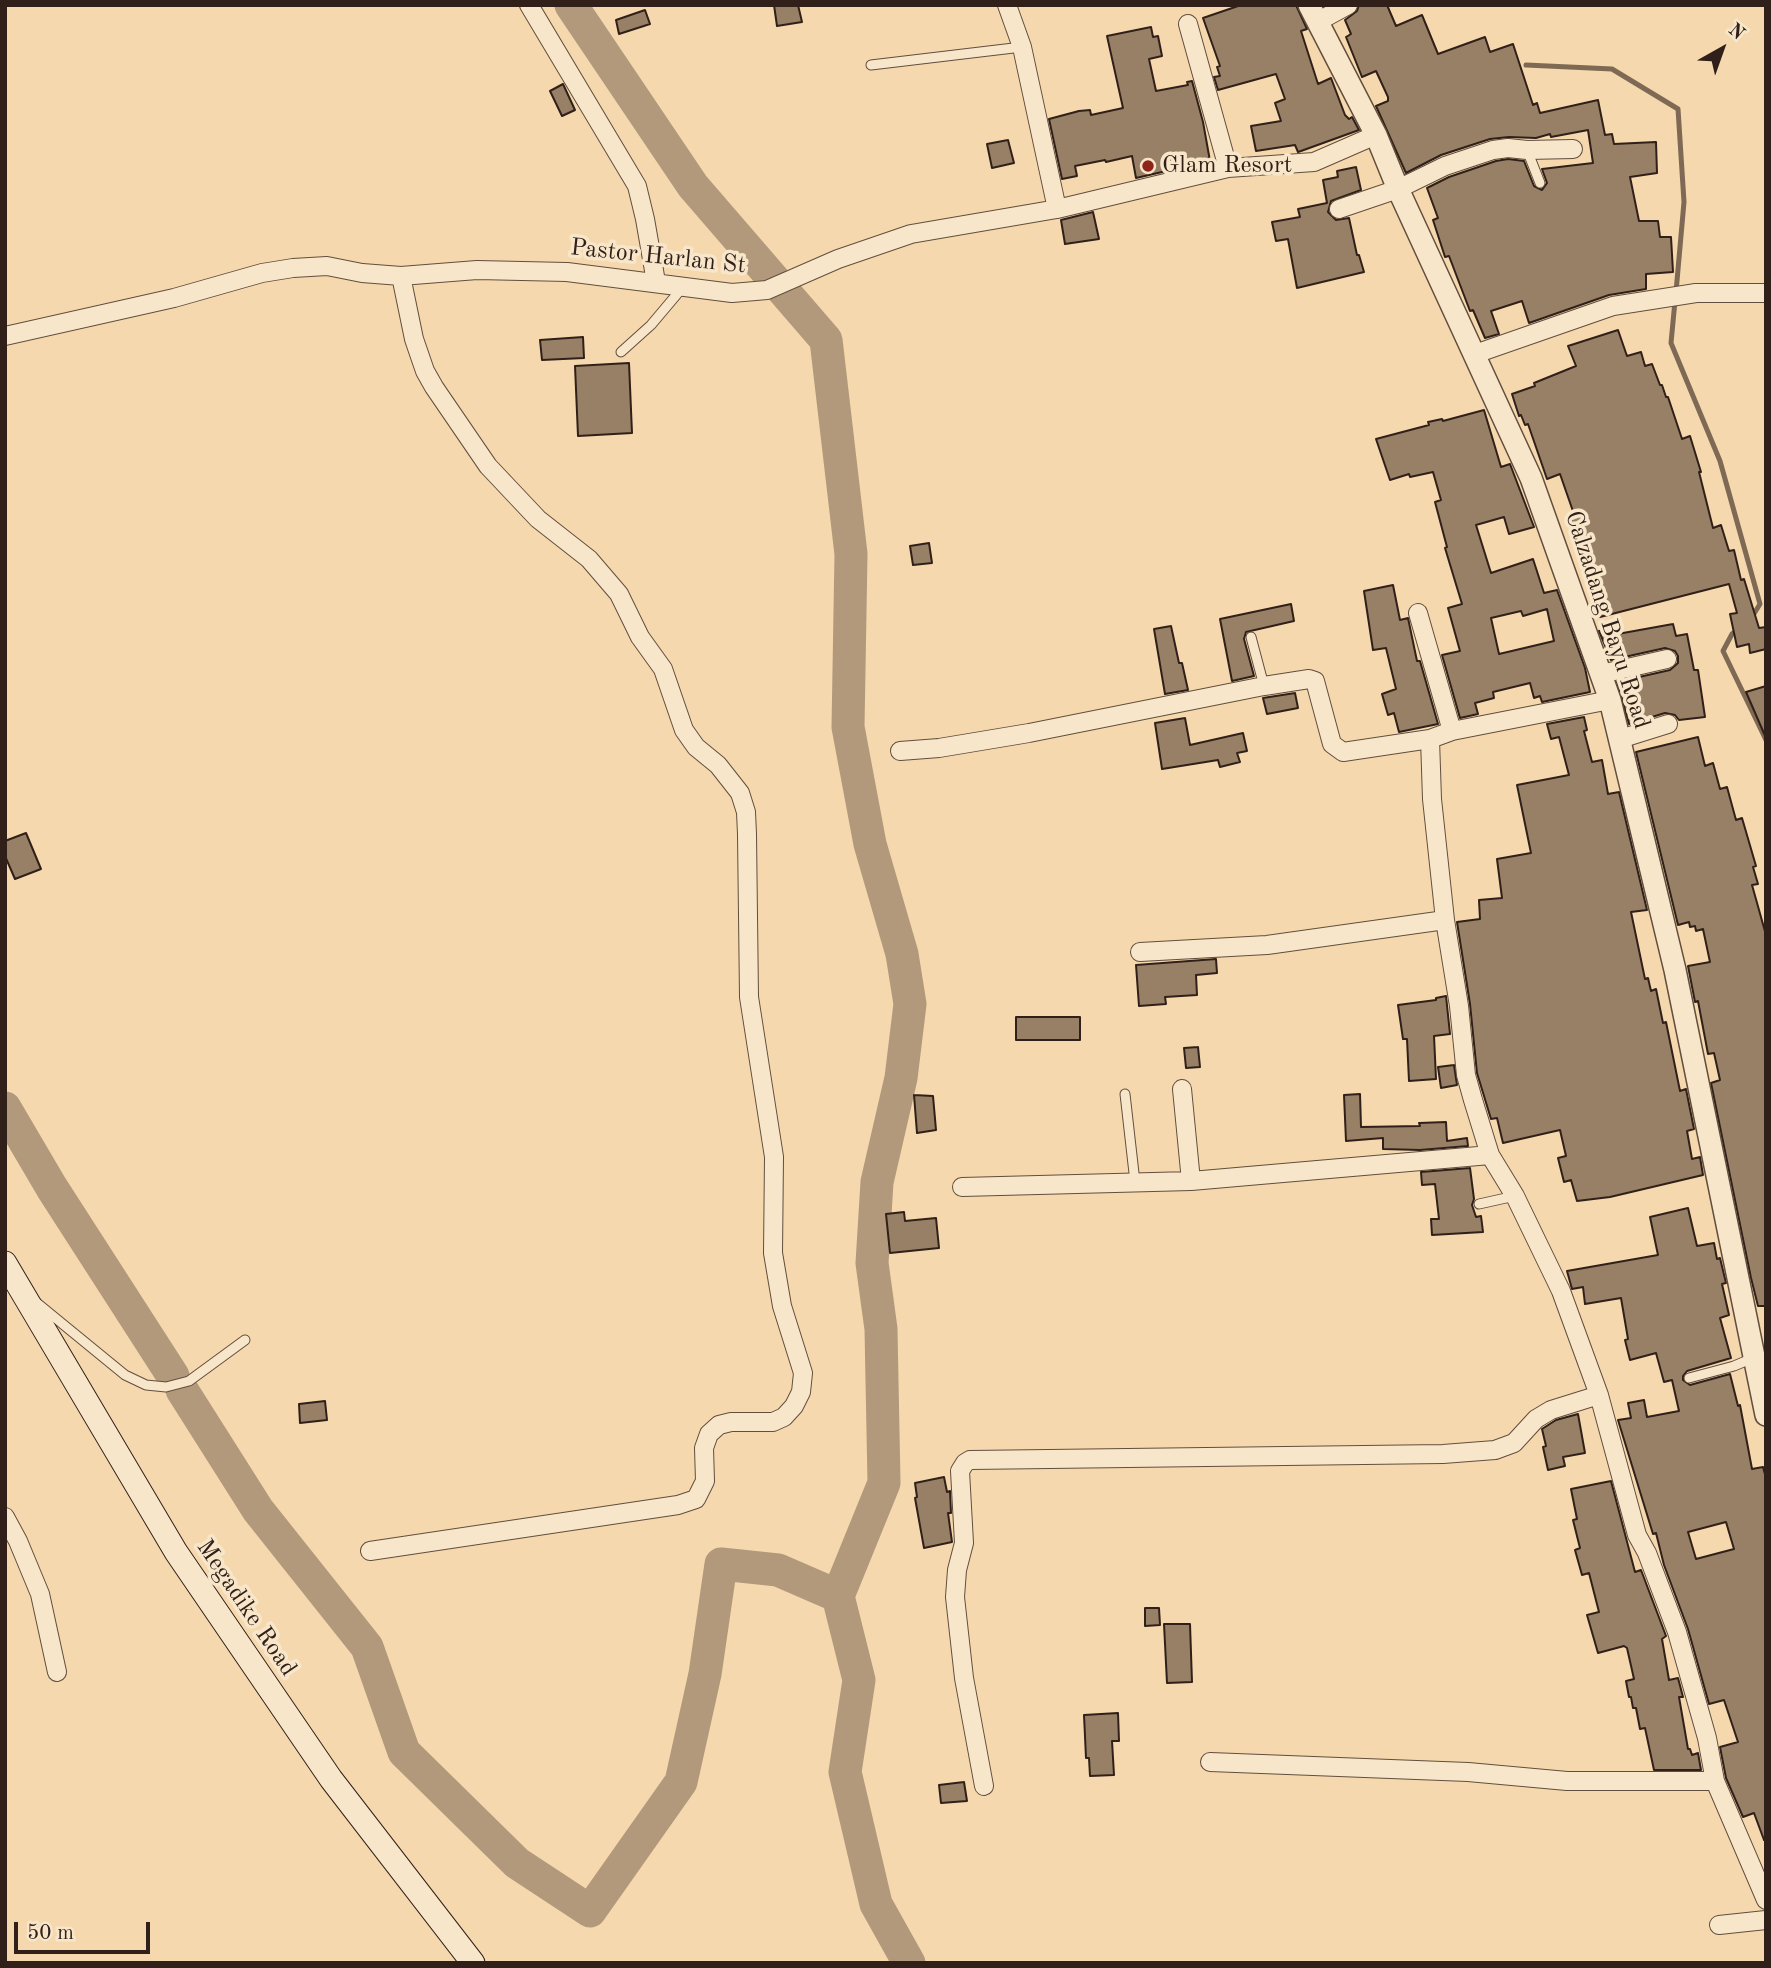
<!DOCTYPE html>
<html>
<head>
<meta charset="utf-8">
<style>
	body { margin:0 }
	#map { position:relative; width:1771px; height:1968px; overflow:hidden; background:#f5d8ad; font-family:"Old Standard TT",serif }
	canvas { display:block }
	.frame { position:absolute; inset:0; border:7px solid #312019; pointer-events:none }
	.north { position:absolute; left:1687px; top:14px; width:70px; height:70px; -webkit-text-stroke:5px #f8e6ca; paint-order:stroke; rotate:40deg; font-size:19px; font-weight:700; line-height:28px; text-align:center; color:#312019 }
	.north::after { content:''; display:block; margin:auto; width:24px; height:32px; background:#312019; clip-path:polygon(50% 0,100% 100%,50% 72%,0 100%) }
	.scale { position:absolute; left:14px; top:1922px; width:136px; height:32px; box-sizing:border-box; border:4px solid #312019; border-top:0; padding-left:9px; font-size:21px; line-height:24px; white-space:nowrap; color:#312019; -webkit-text-stroke:5px #f8e6ca; paint-order:stroke }
</style>
</head>
<body>
<div id="map">
<canvas width="1771" height="1968"></canvas>
<div class="frame"></div>
<div class="north">N</div>
<div class="scale">50 m</div>
</div>
<script>
const c = document.querySelector('canvas').getContext('2d');
c.lineJoin = 'round';
const poly = rows => new Path2D(rows.map(r => 'M' + r).join(''));
function strokePath(path, color, width, dash) { c.strokeStyle = color; c.lineWidth = width; c.lineCap = dash ? 'butt' : 'round'; c.setLineDash(dash || []); c.stroke(path); }
function paint(path, color) { c.fillStyle = color; c.fill(path, 'evenodd'); }
function label(font, color, halo, rows, align = 'center') {
  c.font = font + ' "Old Standard TT",serif'; c.lineWidth = 7; c.setLineDash([]); c.textBaseline = 'middle'; c.strokeStyle = halo; c.fillStyle = color; for (const [text, x, y, turn = 0] of rows) {
    c.save(); c.translate(x, y); c.rotate((+turn || 0) * Math.PI / 180); c.textAlign = isNaN(turn) ? turn : align; if (halo) c.strokeText(text, 0, 0); c.fillText(text, 0, 0); c.restore();
  }
}
const stream = poly([
	[1526,65,1612,69,1678,109,1684,202,1676,292],
	[1675,301,1671,343,1720,461,1760,604,1752,617],
	[1737,630,1732,634,1723,651,1766,740]
]);
const river = poly([
	[571,5,693,186,826,340,851,554,848,727,870,844,902,954,910,1004,901,1078,877,1182,872,1263,881,1329,884,1483,838,1596],
	[5,1108,52,1188,173,1376],
	[182,1390,258,1510,367,1647,404,1752,517,1863,590,1911,681,1782,705,1674,721,1564,778,1570,838,1596,859,1680,845,1772,876,1904,909,1963]
]);
const building = poly([
	[774,5,798,5,802,22,777,26,774,5],
	[1241,5,1296,5,1307,29,1301,31,1318,84,1331,78,1345,115,1349,119,1352,117,1359,130,1301,151,1298,152,1295,145,1256,151,1251,126,1281,121,1275,103,1285,99,1276,74,1218,90,1214,77,1220,76,1217,67,1220,66,1203,18,1241,5],
	[1359,5,1387,5,1396,26,1422,15,1438,54,1485,37,1490,52,1513,44,1533,105,1537,103,1540,113,1598,100,1605,135,1612,134,1614,144,1656,142,1657,173,1630,177,1639,221,1658,221,1660,237,1671,237,1673,272,1646,274,1646,289,1609,295,1529,323,1522,301,1491,311,1499,334,1485,338,1473,310,1470,311,1449,256,1445,257,1433,220,1438,218,1427,188,1449,177,1496,161,1508,159,1524,161,1534,186,1542,190,1547,183,1542,169,1593,163,1588,130,1551,137,1550,134,1536,138,1509,137,1490,139,1441,155,1406,173,1376,106,1388,101,1388,97,1376,71,1362,77,1346,37,1351,34,1345,20,1357,11,1359,5],
	[645,10,650,24,619,34,616,20,645,10],
	[1151,27,1153,37,1158,36,1162,56,1149,59,1156,91,1188,85,1187,82,1192,81,1203,122,1210,161,1136,178,1132,156,1106,162,1105,160,1075,166,1077,176,1062,179,1049,119,1079,111,1090,110,1091,115,1123,108,1107,36,1151,27],
	[563,84,575,110,562,116,550,91,563,84],
	[1008,140,1014,163,992,168,987,144,1008,140],
	[1356,167,1361,190,1331,201,1328,212,1336,220,1349,218,1357,255,1359,255,1364,272,1297,288,1288,239,1276,241,1272,222,1300,217,1298,209,1327,203,1323,180,1338,177,1337,171,1356,167],
	[1093,212,1099,239,1065,244,1061,220,1093,212],
	[1618,330,1627,356,1641,352,1645,366,1652,364,1660,385,1662,385,1666,397,1668,397,1682,439,1690,436,1701,472,1699,472,1713,528,1721,525,1729,551,1734,550,1741,580,1744,579,1759,628,1766,627,1766,649,1750,653,1749,644,1737,647,1730,614,1737,613,1729,584,1600,617,1571,518,1575,517,1560,474,1547,479,1528,424,1525,425,1521,415,1519,416,1512,394,1535,386,1534,383,1576,366,1568,346,1618,330],
	[583,337,584,358,542,360,540,340,583,337],
	[629,363,632,433,578,436,575,366,629,363],
	[1484,410,1501,467,1510,464,1534,527,1509,534,1504,517,1476,525,1491,573,1533,559,1544,593,1557,590,1585,668,1590,692,1542,702,1540,696,1534,698,1530,683,1493,692,1494,698,1475,703,1478,714,1460,718,1442,655,1460,651,1448,608,1462,604,1445,548,1447,547,1435,502,1441,500,1433,472,1410,477,1409,474,1390,480,1376,439,1429,425,1428,422,1442,419,1443,421,1484,410],
	[1547,609,1554,641,1499,654,1491,618,1521,611,1523,616,1547,609],
	[929,543,932,563,913,565,910,546,929,543],
	[1393,585,1400,620,1408,618,1417,661,1420,661,1438,724,1399,732,1394,713,1388,715,1382,694,1396,689,1386,648,1373,650,1364,591,1393,585],
	[1291,604,1294,621,1246,632,1244,639,1254,676,1232,681,1220,619,1291,604],
	[1673,624,1676,636,1687,634,1694,670,1698,670,1705,717,1679,720,1675,715,1665,713,1629,724,1617,682,1670,670,1678,663,1678,656,1675,651,1665,648,1611,660,1599,631,1610,629,1612,635,1673,624],
	[1171,626,1179,663,1182,663,1188,690,1165,694,1154,629,1171,626],
	[1766,686,1766,738,1746,692,1766,686],
	[1295,693,1298,708,1267,714,1263,698,1295,693],
	[1584,717,1587,730,1584,731,1592,762,1602,760,1608,794,1619,792,1647,910,1631,912,1645,979,1648,978,1651,991,1656,989,1663,1023,1666,1022,1680,1091,1686,1089,1694,1129,1687,1131,1692,1159,1700,1157,1703,1175,1610,1197,1577,1201,1571,1180,1564,1182,1558,1158,1566,1156,1560,1130,1503,1143,1497,1118,1491,1119,1477,1073,1470,1004,1457,922,1480,919,1479,900,1502,898,1497,859,1531,853,1517,785,1569,775,1559,737,1551,739,1547,724,1584,717],
	[1185,718,1190,745,1243,733,1247,751,1237,753,1240,762,1220,767,1218,760,1162,769,1155,723,1185,718],
	[1698,737,1705,766,1713,763,1720,789,1727,787,1736,820,1742,818,1756,866,1753,867,1758,884,1752,885,1766,935,1766,1306,1758,1306,1751,1278,1711,1083,1720,1080,1714,1053,1708,1054,1698,1001,1695,1002,1688,966,1710,962,1703,929,1696,931,1695,926,1690,927,1689,922,1678,925,1636,752,1698,737],
	[26,833,41,869,15,879,5,856,5,841,26,833],
	[1216,959,1217,973,1196,975,1197,995,1165,997,1166,1004,1139,1006,1136,965,1216,959],
	[1446,996,1450,1034,1434,1036,1436,1079,1409,1081,1407,1039,1403,1039,1398,1005,1436,1000,1436,998,1446,996],
	[1016,1017,1080,1017,1080,1040,1016,1040,1016,1017],
	[1198,1047,1200,1067,1186,1068,1184,1048,1198,1047],
	[1454,1065,1457,1085,1441,1088,1438,1067,1454,1065],
	[1360,1094,1361,1127,1420,1126,1419,1123,1446,1122,1447,1141,1467,1138,1468,1146,1420,1150,1383,1149,1383,1138,1346,1141,1344,1095,1360,1094],
	[914,1095,933,1096,936,1130,917,1133,914,1095],
	[1470,1168,1474,1199,1472,1205,1476,1217,1481,1216,1483,1232,1432,1235,1431,1219,1439,1219,1435,1184,1422,1185,1421,1172,1470,1168],
	[1688,1208,1697,1246,1714,1243,1717,1259,1720,1258,1726,1283,1722,1284,1729,1315,1720,1318,1731,1358,1687,1371,1683,1376,1683,1380,1690,1385,1730,1374,1738,1406,1740,1405,1752,1469,1763,1467,1766,1478,1766,1839,1764,1840,1754,1813,1743,1817,1726,1778,1720,1747,1738,1742,1724,1700,1709,1704,1688,1629,1664,1565,1656,1533,1653,1534,1618,1420,1631,1418,1628,1403,1644,1400,1647,1417,1679,1411,1672,1380,1664,1382,1656,1353,1630,1360,1625,1340,1628,1339,1621,1298,1585,1304,1583,1287,1572,1289,1567,1271,1658,1255,1650,1217,1688,1208],
	[1726,1522,1734,1549,1696,1559,1688,1532,1726,1522],
	[904,1212,905,1221,936,1218,939,1248,890,1253,886,1214,904,1212],
	[325,1401,327,1420,300,1423,299,1404,325,1401],
	[1578,1414,1585,1453,1563,1457,1565,1466,1548,1470,1543,1447,1546,1446,1542,1429,1556,1420,1578,1414],
	[944,1477,947,1492,950,1491,951,1513,948,1513,952,1542,924,1548,915,1498,917,1497,915,1483,944,1477],
	[1611,1481,1635,1572,1641,1570,1666,1636,1662,1639,1669,1680,1678,1678,1683,1697,1679,1697,1688,1749,1690,1749,1692,1755,1698,1753,1701,1770,1654,1770,1645,1728,1640,1729,1636,1708,1633,1708,1631,1697,1629,1697,1626,1681,1634,1679,1627,1648,1624,1646,1598,1653,1587,1615,1599,1612,1589,1573,1582,1575,1575,1550,1580,1548,1573,1520,1577,1519,1571,1489,1611,1481],
	[1145,1608,1159,1608,1160,1625,1145,1626,1145,1608],
	[1164,1624,1190,1624,1192,1682,1167,1683,1164,1624],
	[1118,1713,1119,1741,1112,1741,1114,1775,1090,1776,1089,1758,1086,1758,1084,1715,1118,1713],
	[964,1782,967,1801,941,1803,939,1785,964,1782]
]);
const service = poly([
	[871,65,1022,47],
	[1527,150,1540,183],
	[621,352,651,325,683,287],
	[1251,637,1264,686],
	[1125,1094,1135,1182],
	[1479,1204,1515,1196],
	[37,1303,125,1375,146,1385,166,1387,189,1381,245,1340],
	[1689,1378,1734,1366,1753,1358]
]);
const minor = poly([
	[529,5,637,186,645,219,656,282],
	[1007,5,1022,47,1057,209],
	[1317,22,1348,5],
	[1188,24,1228,168],
	[1339,209,1398,189,1445,166,1493,150,1508,148,1527,150,1573,149],
	[5,336,174,298,262,273,293,268,327,266,362,273,401,276,477,270,567,272,732,293,767,290,838,259,911,234,1057,209,1228,168,1314,162,1376,135],
	[1475,354,1613,306,1696,293,1766,293],
	[1418,613,1452,731],
	[1601,674,1667,659],
	[1430,739,1432,799,1445,920,1459,1006,1466,1075,1473,1100,1490,1155,1515,1196,1561,1291,1599,1395,1637,1535,1647,1553,1677,1632,1707,1738,1715,1781,1766,1900],
	[1620,739,1668,724],
	[900,751,939,748,1029,733,1264,686,1309,679,1315,681,1332,744,1343,752,1430,739,1452,731,1610,700],
	[1140,952,1267,945,1445,920],
	[1182,1089,1191,1181],
	[962,1187,1191,1181,1490,1155],
	[5,1517,18,1541,40,1594,57,1672],
	[370,1551,678,1505,696,1499,705,1481,704,1448,709,1434,719,1425,731,1422,773,1422,784,1417,794,1406,801,1392,803,1373,782,1306,773,1253,774,1157,749,997,747,834,746,812,740,793,718,765,696,747,684,730,663,669,640,637,619,594,589,559,538,519,488,466,434,387,425,371,414,339,401,276],
	[1210,1762,1468,1772,1567,1781,1715,1781],
	[984,1786,964,1678,955,1597,957,1570,964,1543,960,1471,965,1463,970,1460,1443,1454,1495,1450,1514,1443,1536,1419,1551,1410,1599,1395],
	[1719,1925,1766,1920]
]);
const tertiary = poly([
	[1309,5,1376,135,1398,189,1531,478,1610,700,1675,970,1766,1415]
]);
const secondary = poly([
	[5,1263,176,1552,331,1779,473,1963]
]);
const markers = [
	[1148,166,7,"#8f2418"]
];
const poiNames = [
	["Glam Resort",1162,166]
];
const streetNames = [
	["Pastor Harlan St",658,257,6],
	["Calzadang Bayu Road",1607,620,72],
	["Megadike Road",246,1608,56]
];
strokePath(stream, '#7e6954', 5);
strokePath(river, '#b2997b', 33);
paint(building, '#978066');
strokePath(building, '#312019', 2);
strokePath(service, '#624e3e', 11);
strokePath(minor, '#624e3e', 20);
strokePath(tertiary, '#624e3e', 24);
strokePath(secondary, '#312019', 25);
strokePath(service, '#f8e6ca', 9);
strokePath(minor, '#f8e6ca', 18);
strokePath(tertiary, '#f8e6ca', 21);
strokePath(secondary, '#f8e6ca', 23);
for (const [x, y, r, color] of markers) { const dot = new Path2D(); dot.arc(x, y, r, 0, 2 * Math.PI); c.fillStyle = color; c.fill(dot); strokePath(dot, '#f8e6ca', 2.5); }
label('24px', '#312019', '#f8e6ca', poiNames, 'left');
label('24px', '#312019', '#f8e6ca', streetNames);
</script>
</body>
</html>
